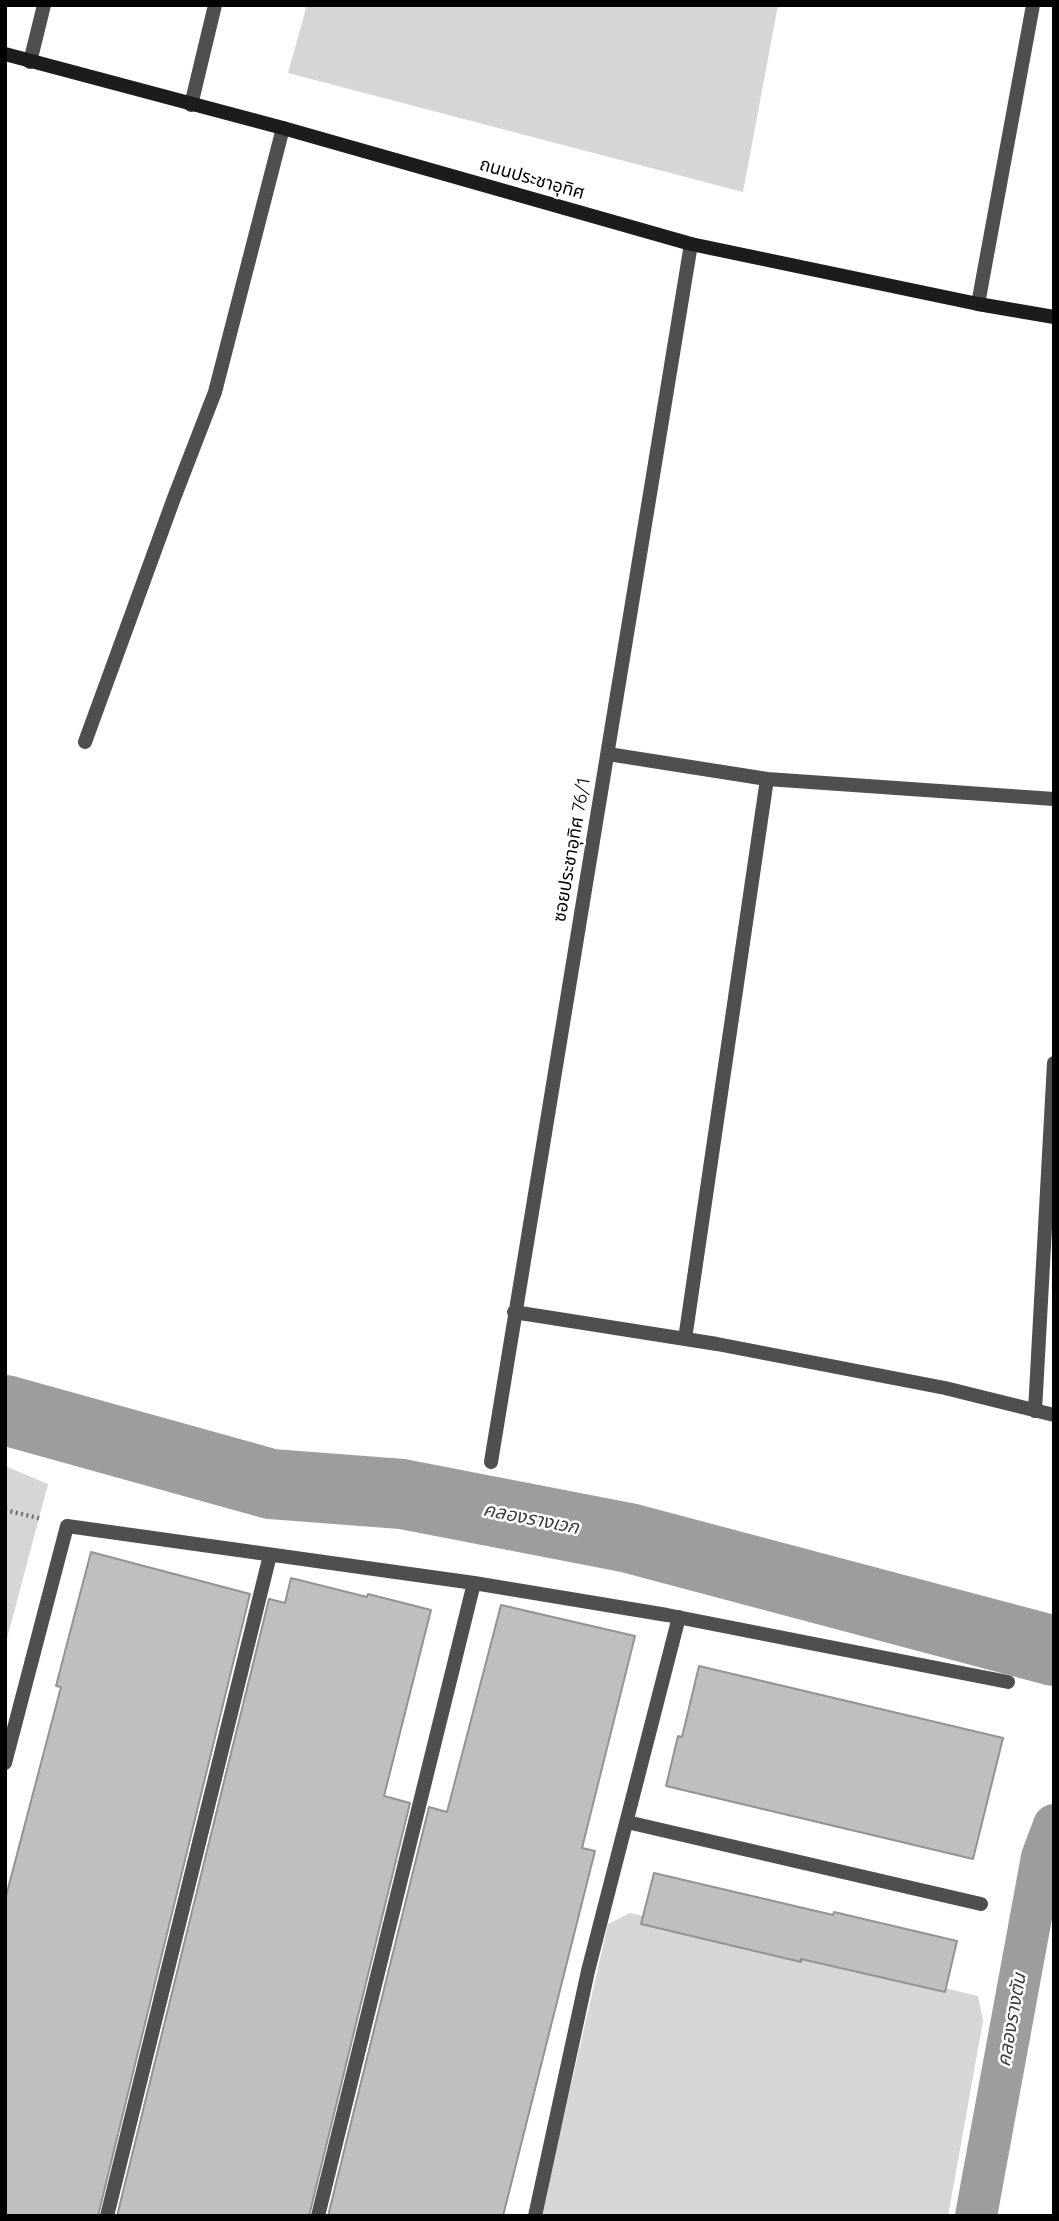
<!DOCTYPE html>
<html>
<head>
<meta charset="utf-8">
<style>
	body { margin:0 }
	#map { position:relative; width:1059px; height:2221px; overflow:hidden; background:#fff; font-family:Quicksand,sans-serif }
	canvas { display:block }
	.frame { position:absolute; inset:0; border:7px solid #000; pointer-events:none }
</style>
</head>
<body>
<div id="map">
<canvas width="1059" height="2221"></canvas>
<div class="frame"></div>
</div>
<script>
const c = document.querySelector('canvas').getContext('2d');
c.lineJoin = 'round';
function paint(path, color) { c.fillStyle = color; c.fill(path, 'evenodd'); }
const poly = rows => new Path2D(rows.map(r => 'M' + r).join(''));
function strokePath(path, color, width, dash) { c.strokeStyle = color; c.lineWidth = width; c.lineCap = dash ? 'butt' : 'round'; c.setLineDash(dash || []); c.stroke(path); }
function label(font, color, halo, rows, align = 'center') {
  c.font = font + ' Quicksand,"Noto Sans Thai",sans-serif'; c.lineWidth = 5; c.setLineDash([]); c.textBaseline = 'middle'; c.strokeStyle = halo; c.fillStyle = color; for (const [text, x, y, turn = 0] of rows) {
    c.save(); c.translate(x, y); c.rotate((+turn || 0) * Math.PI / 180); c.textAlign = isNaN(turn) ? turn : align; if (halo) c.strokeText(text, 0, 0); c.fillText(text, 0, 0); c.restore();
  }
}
const green = poly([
	[307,5,778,5,743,192,288,73],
	[5,1466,48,1484,5,1646],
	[630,1913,978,1996,983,2021,948,2216,541,2216,608,1924]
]);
const canal = poly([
	[976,2216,1042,1857,1054,1825]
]);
const river = poly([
	[5,1410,271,1484,402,1494,629,1538,1054,1651]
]);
const building = poly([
	[91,1552,250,1594,98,2216,5,2216,5,1900,61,1687,56,1686,91,1552],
	[291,1578,367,1597,368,1594,431,1610,384,1796,410,1803,309,2216,117,2216,269,1599,285,1603,291,1578],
	[501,1605,635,1636,582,1848,595,1851,503,2216,328,2216,429,1807,447,1812,501,1605],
	[699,1666,1003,1738,973,1859,666,1786,678,1736,682,1737,699,1666],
	[654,1873,833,1915,834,1912,957,1941,945,1992,801,1959,801,1962,641,1924,654,1873]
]);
const path = poly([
	[5,1510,42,1519]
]);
const lane = poly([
	[191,105,215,5],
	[978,304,1033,5],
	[85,742,174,498,215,392,283,128]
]);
const street = poly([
	[30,62,44,5],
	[608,754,767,779,1054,799],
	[514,1312,717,1344,945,1388,1054,1415],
	[685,1339,767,779],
	[1035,1411,1054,1063],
	[491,1462,691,244],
	[5,1763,67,1526,474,1583,667,1615,1008,1682],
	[627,1822,981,1904],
	[107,2216,270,1555],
	[318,2216,474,1583],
	[535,2216,588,1971,679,1617]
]);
const secondary = poly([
	[5,54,283,128,691,244,978,304,1054,317]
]);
const streetNames = [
	["ถนนประชาอุทิศ",532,179,16],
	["ซอยประชาอุทิศ 76/1",572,850,-80]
];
const waterNames = [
	["คลองรางเวก",531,1519,11],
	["คลองรางตัน",1012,2020,-80]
];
paint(green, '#d6d6d6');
strokePath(canal, '#9d9d9d', 42);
strokePath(river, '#9d9d9d', 70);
paint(building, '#bfbfbf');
strokePath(building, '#939393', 2);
strokePath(path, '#717171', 4.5, [2, 3.5]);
strokePath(lane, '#4f4f4f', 14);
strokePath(street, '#4f4f4f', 14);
strokePath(secondary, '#1c1c1c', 14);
label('18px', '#000', '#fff', streetNames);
label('italic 19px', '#3e3e3e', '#fff', waterNames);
</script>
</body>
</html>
